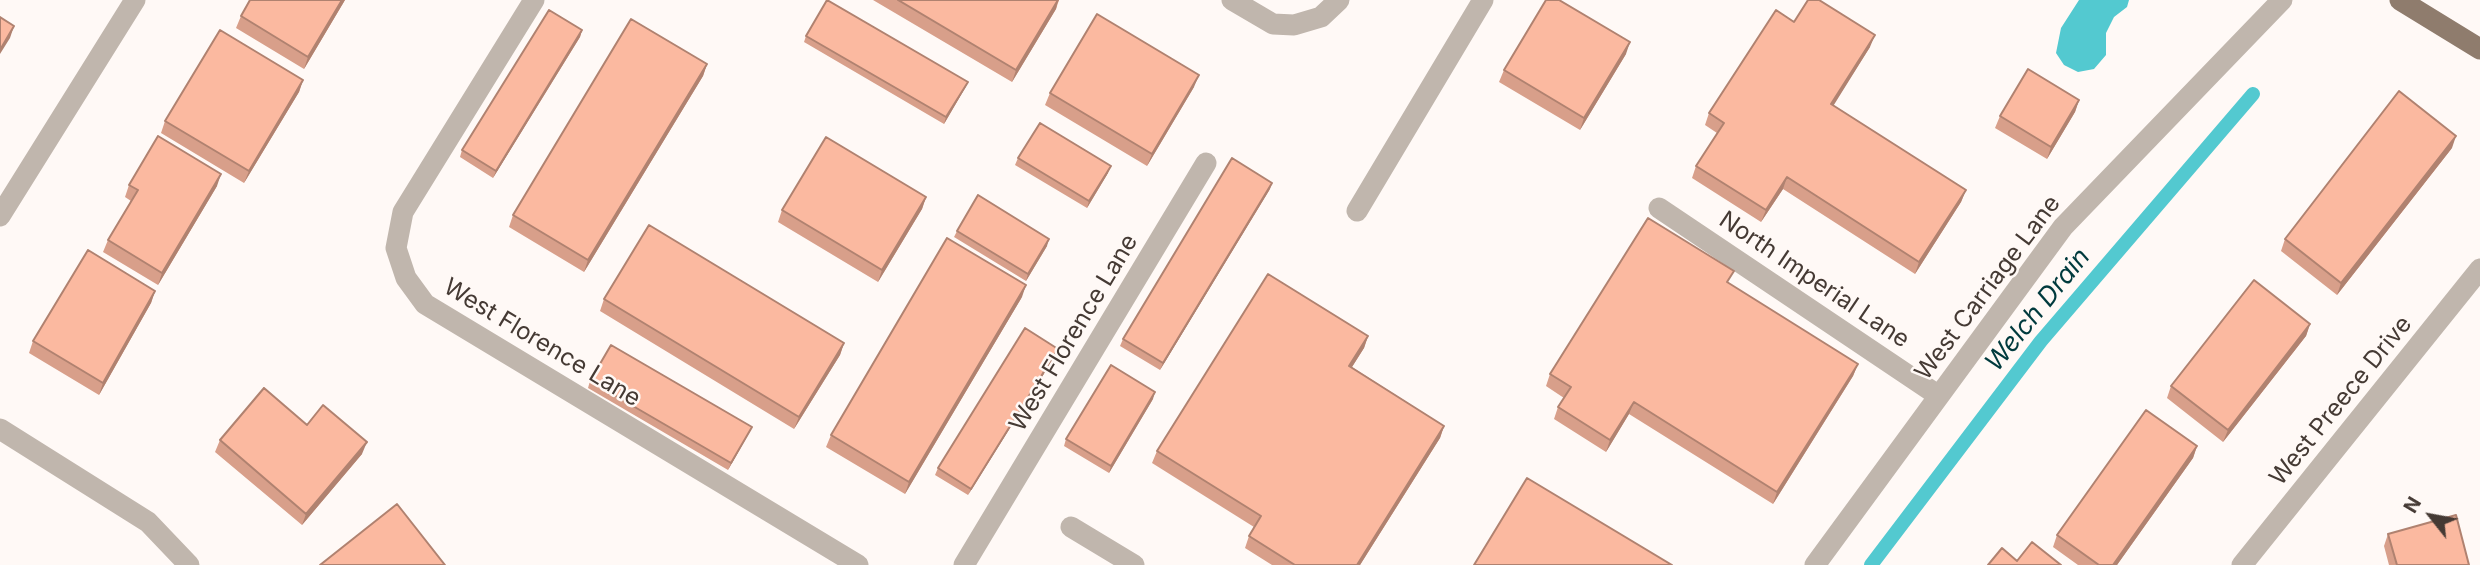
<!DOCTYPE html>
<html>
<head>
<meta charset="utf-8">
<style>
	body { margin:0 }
	#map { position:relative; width:2480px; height:565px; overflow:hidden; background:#fff9f6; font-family:Inter,sans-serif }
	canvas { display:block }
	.north { position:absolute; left:2396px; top:481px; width:70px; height:70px; -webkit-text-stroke:5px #fff9f6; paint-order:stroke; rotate:301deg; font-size:19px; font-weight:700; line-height:28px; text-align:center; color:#453a34 }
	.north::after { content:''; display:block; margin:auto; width:24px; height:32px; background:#453a34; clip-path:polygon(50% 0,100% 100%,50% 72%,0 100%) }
</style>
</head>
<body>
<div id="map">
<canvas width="2480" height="565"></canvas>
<div class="north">N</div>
</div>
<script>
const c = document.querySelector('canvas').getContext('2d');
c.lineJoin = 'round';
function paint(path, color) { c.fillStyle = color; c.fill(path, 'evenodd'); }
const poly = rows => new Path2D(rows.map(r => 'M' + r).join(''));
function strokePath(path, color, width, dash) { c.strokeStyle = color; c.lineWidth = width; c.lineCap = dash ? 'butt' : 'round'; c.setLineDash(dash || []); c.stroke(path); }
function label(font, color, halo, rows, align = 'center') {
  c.font = font + ' Inter,sans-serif'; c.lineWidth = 5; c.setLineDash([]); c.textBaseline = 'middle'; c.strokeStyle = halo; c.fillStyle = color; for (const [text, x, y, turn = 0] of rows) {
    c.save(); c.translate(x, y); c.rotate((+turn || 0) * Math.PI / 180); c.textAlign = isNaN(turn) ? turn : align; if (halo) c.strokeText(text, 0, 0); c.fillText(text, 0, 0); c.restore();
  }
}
const water = poly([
	[2079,0,2129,0,2127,7,2114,17,2106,33,2106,55,2094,69,2078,72,2064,65,2056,53,2061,28]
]);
const stream = poly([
	[1871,565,2041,341,2253,94]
]);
const minor = poly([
	[534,0,403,212,396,248,406,278,425,304,858,565],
	[1232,0,1273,24,1294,25,1321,17,1339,0],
	[1659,208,1939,396],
	[1357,211,1483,0],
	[0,216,135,0],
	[0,429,148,522,189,565],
	[1071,527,1134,565],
	[964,565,1206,163],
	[1815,565,2063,227,2282,0],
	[2242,565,2480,269]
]);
const major = poly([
	[2400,0,2480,49]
]);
const wall = poly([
	[250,0,345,0,304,69,236,28,241,16],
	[873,0,1059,0,1056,9,1012,82],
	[1794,22,1870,47,1833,105,1966,190,1961,202,1915,274,1783,189,1761,222,1692,178,1696,166,1717,133,1705,125,1709,113],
	[582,30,580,37,493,178,460,157,462,150],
	[806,36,968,82,965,88,944,124,804,42],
	[1626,54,1580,130,1499,82,1504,70],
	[707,64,703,76,584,272,509,227,513,215],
	[303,80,299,92,244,183,161,133,165,121],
	[1194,87,1147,166,1045,105,1050,93],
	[2079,100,2075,112,2047,159,1995,128,2000,116],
	[2452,148,2337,295,2281,251,2285,239],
	[1018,158,1108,173,1087,208,1015,165],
	[129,185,217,186,158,285,103,252,108,240,131,201,125,197],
	[1270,189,1160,370,1120,346,1123,339],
	[926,197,922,209,878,282,778,222,782,210],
	[957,231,1047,246,1026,281,954,237],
	[1729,284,1858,364,1853,376,1773,504,1629,414,1606,452,1554,419,1558,407,1564,398,1546,386,1550,374],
	[155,291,151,303,99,395,29,353,33,341],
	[1022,297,905,494,826,447,831,435],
	[604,299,844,343,840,355,794,429,600,311],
	[2310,324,2306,336,2223,442,2167,398,2171,386],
	[1368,336,1364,348,1352,367,1444,426,1440,438,1360,565,1272,565,1245,548,1249,536,1254,527,1152,463,1157,451],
	[1055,356,968,495,935,475,938,468],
	[590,381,752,427,749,433,728,470,588,388],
	[1153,399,1109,473,1064,446,1066,439],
	[307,425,362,454,302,525,215,452,220,440],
	[2197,446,2193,458,2117,565,2078,565,2053,547,2057,535],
	[2388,534,2469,565,2389,565,2384,546]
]);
const shadedWall = poly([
	[342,0,345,0,304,69,308,57],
	[1058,0,1056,9,1012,82,1016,70],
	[14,26,10,38,0,54,0,50],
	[582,30,580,37,493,178,496,171],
	[1875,35,1870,47,1827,116,1831,104],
	[1630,42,1626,54,1580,130,1584,118],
	[707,64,703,76,584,272,588,260],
	[1199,75,1194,87,1147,166,1152,154],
	[303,80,299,92,244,183,249,171],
	[968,82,965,88,944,124,946,117],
	[2079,100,2075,112,2047,159,2051,147],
	[2456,136,2452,148,2337,295,2341,283],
	[1111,166,1108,173,1087,208,1089,201],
	[221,174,217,186,158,285,162,273],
	[1787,177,1783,189,1761,222,1766,210],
	[1272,183,1270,189,1160,370,1163,363],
	[1966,190,1961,202,1915,274,1919,262],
	[926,197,922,209,878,282,882,270],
	[1049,239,1047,246,1026,281,1028,274],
	[1026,285,1022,297,905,494,909,482],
	[155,291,151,303,99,395,103,383],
	[2310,324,2306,336,2223,442,2228,430],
	[1368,336,1364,348,1345,378,1349,366],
	[844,343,840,355,794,429,799,417],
	[1058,349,1055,356,968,495,971,489],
	[1858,364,1853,376,1773,504,1777,492],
	[1155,392,1153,399,1109,473,1111,466],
	[1634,402,1629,414,1606,452,1610,440],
	[1444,426,1440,438,1360,565,1357,565],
	[752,427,749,433,728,470,731,463],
	[367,442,362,454,302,525,306,514],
	[2197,446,2193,458,2117,565,2113,565]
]);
const building = poly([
	[250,0,342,0,308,57,241,16,250,0],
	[827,0,968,82,946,117,806,36,827,0],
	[898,0,1058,0,1016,70,898,0],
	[1546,0,1559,0,1630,42,1584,118,1504,70,1546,0],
	[1808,0,1819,0,1875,35,1831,104,1966,190,1919,262,1787,177,1766,210,1696,166,1724,123,1709,113,1776,10,1794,22,1808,0],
	[549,10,582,30,496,171,462,150,549,10],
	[1097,14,1199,75,1152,154,1050,93,1097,14],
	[0,17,14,26,0,50,0,17],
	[631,19,707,64,588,260,513,215,631,19],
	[220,30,303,80,249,171,165,121,220,30],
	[2028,69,2079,100,2051,147,2000,116,2028,69],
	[2399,91,2456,136,2341,283,2285,239,2399,91],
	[1040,123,1111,166,1089,201,1018,158,1040,123],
	[158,136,221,174,162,273,108,240,138,190,129,185,158,136],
	[826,137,926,197,882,270,782,210,826,137],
	[1232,158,1272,183,1163,363,1123,339,1232,158],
	[978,195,1049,239,1028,274,957,231,978,195],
	[1648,218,1734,271,1727,282,1858,364,1777,492,1634,402,1610,440,1558,407,1571,387,1550,374,1648,218],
	[649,225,844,343,799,417,604,299,649,225],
	[947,238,1026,285,909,482,831,435,947,238],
	[88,250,155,291,103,383,33,341,88,250],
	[1268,274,1368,336,1349,366,1444,426,1357,565,1295,565,1249,536,1261,516,1157,451,1268,274],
	[2254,280,2310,324,2228,430,2171,386,2254,280],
	[1025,328,1058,349,971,489,938,468,1025,328],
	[611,345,752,427,731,463,590,381,611,345],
	[1111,365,1155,392,1111,466,1066,439,1111,365],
	[264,388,307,425,323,405,367,442,306,514,220,440,264,388],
	[2146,410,2197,446,2113,565,2099,565,2057,535,2146,410],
	[1527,478,1672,565,1474,565,1527,478],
	[397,504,445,565,320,565,397,504],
	[2456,515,2469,565,2397,565,2388,534,2456,515],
	[2032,542,2061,565,1988,565,2002,548,2017,561,2032,542]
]);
const streetNames = [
	["North Imperial Lane",1814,280,34],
	["West Carriage Lane",1988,288,-53],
	["West Florence Lane",1074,333,-59],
	["West Florence Lane",542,343,31],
	["West Preece Drive",2341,401,-51]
];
const waterNames = [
	["Welch Drain",2038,310,-51]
];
paint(water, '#53c9d0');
strokePath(stream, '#53c9d0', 14);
strokePath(minor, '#c0b6ad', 21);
strokePath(major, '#8f7c6d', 21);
paint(wall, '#d89f8a');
paint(shadedWall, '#b08270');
paint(building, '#fbb9a0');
strokePath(building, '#b08270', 2);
label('24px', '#453a34', '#fff9f6', streetNames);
label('italic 26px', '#003a3d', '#fff9f6', waterNames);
</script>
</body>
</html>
